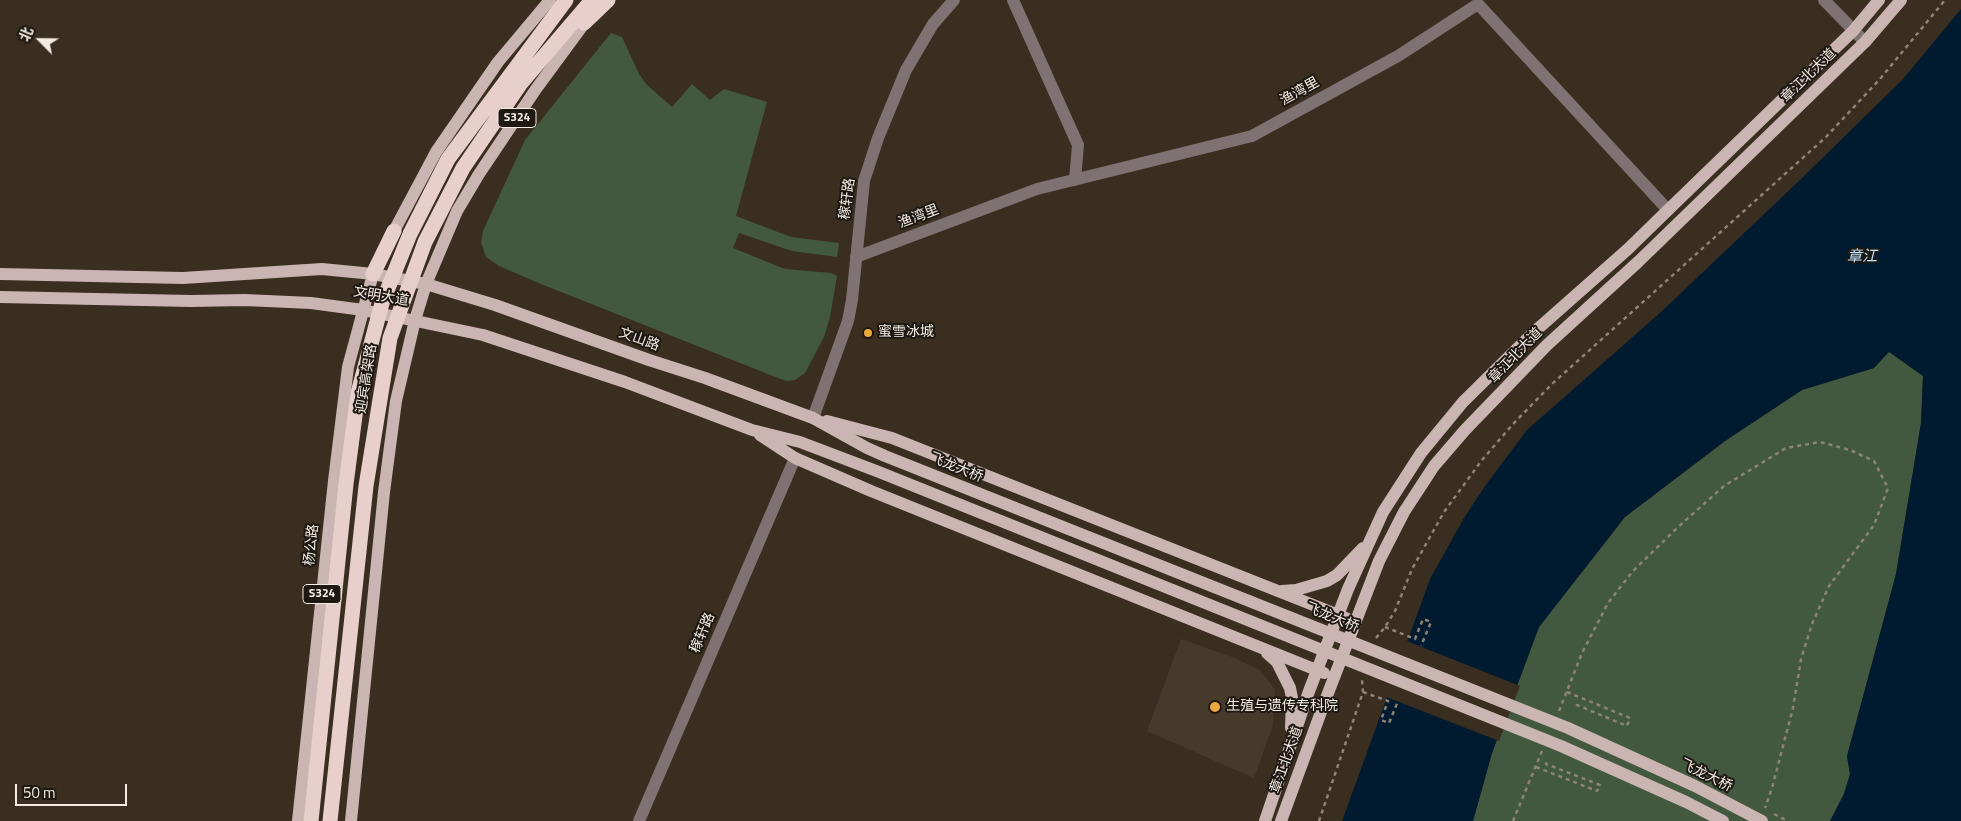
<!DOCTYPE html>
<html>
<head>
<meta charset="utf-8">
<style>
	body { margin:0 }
	#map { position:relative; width:1961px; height:821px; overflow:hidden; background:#3a2e21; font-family:"Titillium Web","Noto Sans SC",sans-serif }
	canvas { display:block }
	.north { position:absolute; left:15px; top:15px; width:50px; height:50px; -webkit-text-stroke:4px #1d1812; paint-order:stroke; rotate:293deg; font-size:14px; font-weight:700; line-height:20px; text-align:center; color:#f4ece3 }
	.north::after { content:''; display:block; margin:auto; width:18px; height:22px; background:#f4ece3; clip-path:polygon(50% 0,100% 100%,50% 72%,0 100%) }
	.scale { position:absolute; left:15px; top:784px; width:112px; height:22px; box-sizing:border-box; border:2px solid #f4ece3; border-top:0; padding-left:6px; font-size:15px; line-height:18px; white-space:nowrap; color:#f4ece3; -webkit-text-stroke:4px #1d1812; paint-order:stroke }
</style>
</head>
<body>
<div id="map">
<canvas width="1961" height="821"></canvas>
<div class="north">北</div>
<div class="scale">50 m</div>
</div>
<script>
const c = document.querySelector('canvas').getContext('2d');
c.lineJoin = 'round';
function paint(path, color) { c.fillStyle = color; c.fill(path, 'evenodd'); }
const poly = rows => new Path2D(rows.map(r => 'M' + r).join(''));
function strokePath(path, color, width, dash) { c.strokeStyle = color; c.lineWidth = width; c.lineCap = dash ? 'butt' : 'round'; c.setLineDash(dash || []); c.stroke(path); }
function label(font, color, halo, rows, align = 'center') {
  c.font = font + ' "Titillium Web","Noto Sans SC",sans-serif'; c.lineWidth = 4; c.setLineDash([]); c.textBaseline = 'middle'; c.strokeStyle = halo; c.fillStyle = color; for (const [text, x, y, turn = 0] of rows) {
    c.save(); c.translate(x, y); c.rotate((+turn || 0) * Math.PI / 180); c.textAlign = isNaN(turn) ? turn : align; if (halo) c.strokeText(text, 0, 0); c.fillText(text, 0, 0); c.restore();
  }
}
const medical = poly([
	[1181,639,1235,658,1260,670,1275,689,1273,725,1254,778,1147,731]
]);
const green = poly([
	[611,33,622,37,639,74,646,84,672,107,692,84,710,100,724,89,767,102,736,216,791,237,839,243,837,257,792,251,739,233,733,248,785,269,831,273,837,276,830,317,824,337,805,373,795,380,787,381,778,378,541,284,499,266,486,257,481,242,483,231,525,140],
	[1889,351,1923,376,1921,423,1896,574,1847,756,1850,774,1844,794,1830,821,1473,821,1492,753,1539,627,1625,517,1725,441,1802,390,1874,368]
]);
const water = poly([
	[1961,9,1961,821,1830,821,1844,794,1850,774,1847,756,1896,574,1921,423,1923,376,1889,352,1874,368,1802,390,1725,441,1625,517,1539,627,1492,753,1473,821,1342,821,1430,579,1464,518,1485,486,1527,430,1661,312,1801,179,1903,79]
]);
const pier = poly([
	[1404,640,1520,686,1499,741,1384,696]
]);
const path = poly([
	[1385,627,1415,639,1423,619,1431,622,1421,646],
	[1376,638,1385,627,1395,611,1412,569,1444,512,1482,460,1513,424,1552,384,1826,137,1880,79,1945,0],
	[1363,692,1388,701,1381,720,1389,723,1398,701],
	[1567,692,1630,718,1627,726,1577,705,1575,708],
	[1559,711,1582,653,1608,603,1633,571,1677,528,1724,486,1786,448,1820,442,1850,450,1874,461,1888,488,1874,525,1829,586,1812,624,1801,659,1793,708,1772,788,1765,808],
	[1536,767,1597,791,1600,785,1546,764,1547,760],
	[1774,814,1788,821],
	[1319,821,1363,692,1362,680],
	[1513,821,1542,751]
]);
const minor = poly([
	[1013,0,1078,145,1075,180],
	[1824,0,1865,42],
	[856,257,1037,189,1252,136,1398,56,1478,4,1668,210],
	[813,418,848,321,852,300,864,181,878,138,906,70,933,24,954,0],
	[639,821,795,458]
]);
const major = poly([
	[394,231,436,152,498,62,550,0],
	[0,274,183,278,322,269,373,274,426,284,495,305,649,360,705,378,813,418,867,448,885,456,1568,728,1695,786,1762,821],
	[0,297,191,301,245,300,311,303,363,310,483,335,625,382,752,430,800,442,879,472,1561,746,1686,802,1723,821],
	[827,421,892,438,1346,618],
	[760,435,795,458,871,491,1324,673],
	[1282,591,1296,590,1327,581,1337,575,1363,548],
	[1267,653,1277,662,1290,688,1292,698,1291,728],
	[298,821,334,481,348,367,373,274],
	[351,821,384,492,396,401,415,320,426,284,457,211,479,174,536,89,589,17],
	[1265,821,1308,694,1348,589,1383,512,1421,453,1463,402,1533,333,1628,249,1668,210,1853,31,1879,0],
	[1281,821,1325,701,1379,561,1404,512,1434,466,1465,430,1547,345,1638,262,1865,42,1901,0]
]);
const highway = poly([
	[584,23,608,0],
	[373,274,394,231],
	[311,821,346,484,358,393,382,303,410,234,448,159,566,0],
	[330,821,366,486,390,338,425,242,463,168,521,83,592,0]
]);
const markers = [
	[868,333,5,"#eda83b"],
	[1215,707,6,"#eda83b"]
];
const shields = [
	[517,118,38],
	[322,594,38]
];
const shieldNames = [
	["S324",517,118],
	["S324",322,594]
];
const streetNames = [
	["章江北大道",1809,76,-44],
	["渔湾里",1300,92,-29],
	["稼轩路",848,199,-82],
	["渔湾里",919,217,-21],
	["文明大道",381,297,10],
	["文山路",639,340,20],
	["章江北大道",1516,356,-46],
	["迎宾高架路",367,379,-81],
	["飞龙大桥",956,468,22],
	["杨公路",312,545,-84],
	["飞龙大桥",1332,618,22],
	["稼轩路",703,633,-67],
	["章江北大道",1287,760,-70],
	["飞龙大桥",1706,776,26]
];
const poiNames = [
	["蜜雪冰城",878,333],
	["生殖与遗传专科院",1226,707]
];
const waterNames = [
	["章江",1862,257]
];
paint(medical, '#463b2b');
paint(green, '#42593f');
paint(water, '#001b2f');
paint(pier, '#3a2e21');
strokePath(path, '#8d8378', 2.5, [4, 4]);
strokePath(minor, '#7e7372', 12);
strokePath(major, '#cab5b3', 12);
strokePath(highway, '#e8cfcc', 15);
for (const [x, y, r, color] of markers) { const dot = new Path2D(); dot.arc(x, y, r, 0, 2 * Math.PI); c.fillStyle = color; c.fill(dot); strokePath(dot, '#1d1812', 2); }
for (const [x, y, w] of shields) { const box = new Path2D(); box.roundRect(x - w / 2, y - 9.5, w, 19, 4); c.fillStyle = '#1d1812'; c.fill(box); strokePath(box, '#f4ece3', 1); }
label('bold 12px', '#f4ece3', null, shieldNames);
label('14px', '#f4ece3', '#1d1812', streetNames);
label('14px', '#f4ece3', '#1d1812', poiNames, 'left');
label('italic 15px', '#bfe1fa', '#1d1812', waterNames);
</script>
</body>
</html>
